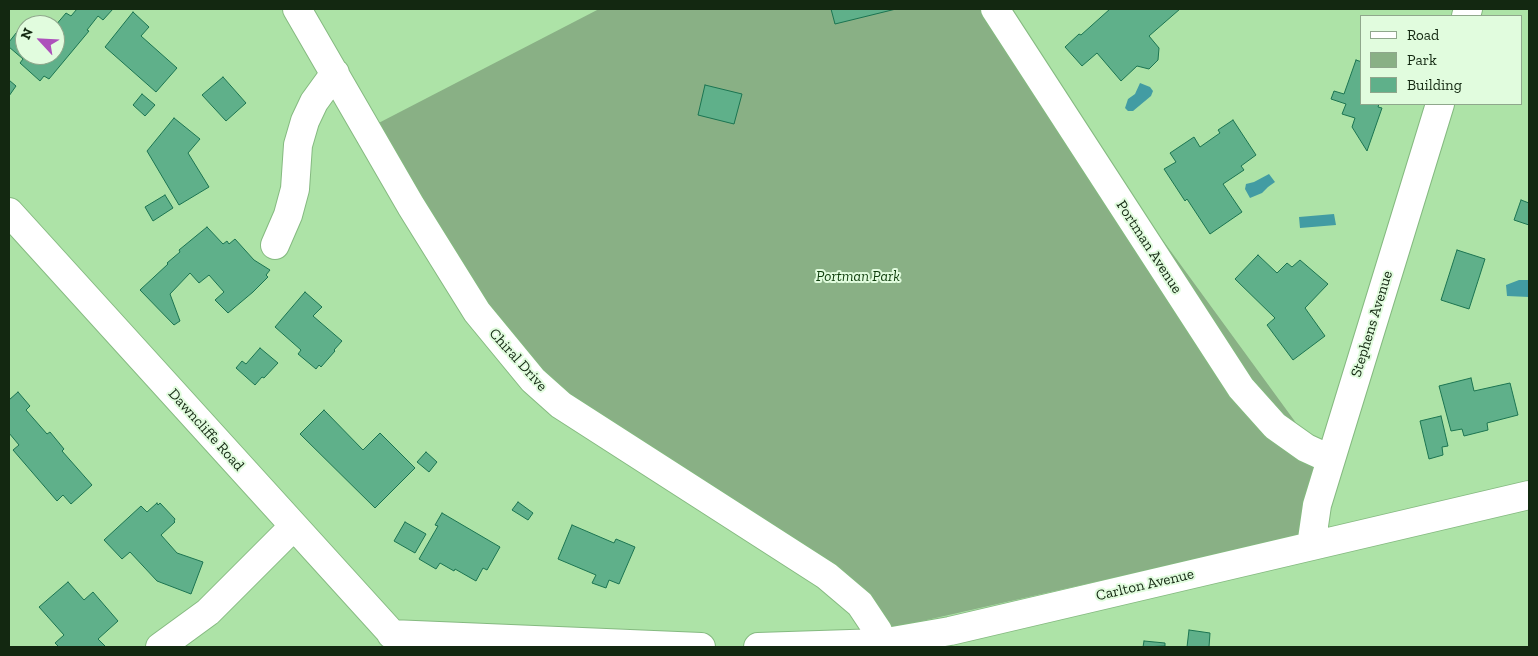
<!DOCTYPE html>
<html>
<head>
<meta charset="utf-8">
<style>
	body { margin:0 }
	#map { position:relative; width:1538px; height:656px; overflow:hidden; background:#ade3a7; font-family:"Zilla Slab",serif }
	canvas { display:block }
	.frame { position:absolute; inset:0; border:10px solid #132811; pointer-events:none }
	.legend { position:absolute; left:1360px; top:15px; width:162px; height:90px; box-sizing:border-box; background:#e1fcde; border:1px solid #8fa78c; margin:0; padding:6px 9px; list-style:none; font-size:15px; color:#132811 }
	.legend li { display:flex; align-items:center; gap:10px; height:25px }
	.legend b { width:25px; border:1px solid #8fa78c }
	.north { position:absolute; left:15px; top:15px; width:50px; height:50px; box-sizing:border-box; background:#e1fcde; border:1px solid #8fa78c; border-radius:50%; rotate:295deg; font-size:14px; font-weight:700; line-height:20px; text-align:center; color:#132811 }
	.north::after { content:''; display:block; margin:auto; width:18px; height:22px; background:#ad51bb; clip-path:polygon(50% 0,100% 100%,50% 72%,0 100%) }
</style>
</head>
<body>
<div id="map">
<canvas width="1538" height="656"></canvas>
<div class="frame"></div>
<ul class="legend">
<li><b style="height:6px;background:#fff"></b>Road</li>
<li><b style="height:14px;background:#89b085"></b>Park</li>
<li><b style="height:14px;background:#5fb08a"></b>Building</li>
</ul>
<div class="north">N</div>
</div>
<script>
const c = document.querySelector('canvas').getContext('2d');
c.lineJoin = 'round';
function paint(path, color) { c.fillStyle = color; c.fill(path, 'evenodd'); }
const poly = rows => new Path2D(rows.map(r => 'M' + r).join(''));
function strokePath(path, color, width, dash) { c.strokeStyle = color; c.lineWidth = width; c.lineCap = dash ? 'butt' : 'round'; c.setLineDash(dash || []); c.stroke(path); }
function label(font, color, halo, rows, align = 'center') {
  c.font = font + ' "Zilla Slab",serif'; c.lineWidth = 4; c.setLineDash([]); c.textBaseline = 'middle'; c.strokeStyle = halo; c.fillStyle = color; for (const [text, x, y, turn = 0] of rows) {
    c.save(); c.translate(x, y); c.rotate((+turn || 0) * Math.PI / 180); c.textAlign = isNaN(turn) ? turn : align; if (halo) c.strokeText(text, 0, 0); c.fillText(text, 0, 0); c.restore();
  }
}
const green = poly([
	[599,9,994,9,1318,453,1312,533,878,631,731,516,533,380,367,129]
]);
const water = poly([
	[1140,83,1150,87,1153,91,1151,96,1133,111,1128,111,1125,108,1128,99,1135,94],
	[1269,174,1275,182,1268,187,1262,193,1250,198,1245,189,1246,184,1254,182],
	[1334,214,1336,225,1300,228,1299,217],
	[1519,280,1529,280,1529,297,1507,296,1506,285]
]);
const building = poly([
	[77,9,113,9,103,20,98,16,87,30,89,31,49,79,44,76,40,81,20,63,23,59,9,47,9,42,24,23,27,25,25,25,25,55,55,55,55,26,66,13,71,16,77,9],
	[831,9,896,9,835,24,831,9],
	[1110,9,1180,9,1149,36,1159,48,1158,60,1149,69,1137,66,1121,81,1097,53,1082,66,1065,47,1079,34,1081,35,1110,9],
	[133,12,149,27,141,36,177,68,156,92,105,47,133,12],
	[1356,60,1362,62,1362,104,1379,104,1378,107,1382,108,1367,151,1352,127,1355,118,1342,114,1346,104,1331,99,1334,91,1344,94,1356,60],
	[223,77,246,103,226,121,202,95,223,77],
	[9,80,16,86,9,96,9,80],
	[705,85,742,94,734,124,698,115,705,85],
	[142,94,155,105,145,116,133,105,142,94],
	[174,118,200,139,188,153,209,187,179,205,147,151,174,118],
	[1233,120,1256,155,1241,166,1244,170,1223,184,1242,212,1210,234,1187,199,1185,201,1164,169,1176,162,1170,153,1194,137,1200,147,1220,133,1218,130,1233,120],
	[165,195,173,208,153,221,145,207,165,195],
	[1521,200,1529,203,1529,225,1514,220,1521,200],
	[207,227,223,244,227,241,229,244,235,239,254,260,270,270,266,275,268,277,253,292,228,313,215,300,224,292,209,275,199,283,190,273,170,294,180,321,174,325,140,290,168,264,167,263,180,252,179,250,207,227],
	[1457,250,1485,259,1469,309,1441,300,1457,250],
	[1258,255,1277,273,1287,263,1292,267,1300,260,1328,284,1305,308,1325,336,1293,360,1267,325,1275,318,1235,279,1258,255],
	[305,292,322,307,313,316,342,341,334,350,335,351,321,367,319,365,316,369,298,354,301,350,275,327,305,292],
	[260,348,278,363,264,378,262,377,255,385,236,368,242,361,246,364,260,348],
	[1471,378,1474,391,1510,383,1518,415,1487,423,1488,430,1464,436,1462,429,1451,431,1439,386,1471,378],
	[18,392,30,406,26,410,47,434,50,432,64,449,62,451,92,485,71,504,63,495,57,501,13,450,19,445,9,433,9,400,18,392],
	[324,410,363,450,380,433,415,468,375,508,300,434,324,410],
	[1441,416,1448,446,1442,447,1443,455,1429,459,1420,421,1441,416],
	[426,452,437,462,429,472,417,462,426,452],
	[518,502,533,513,528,520,512,510,518,502],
	[157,503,158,505,160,503,175,519,174,521,175,522,161,535,177,553,203,562,191,594,157,581,130,552,122,559,104,540,141,506,147,512,157,503],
	[442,513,500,547,487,570,483,568,476,581,455,569,454,571,440,563,436,569,419,559,438,526,435,525,442,513],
	[405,522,426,534,415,553,394,541,405,522],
	[572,525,614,543,616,539,635,547,619,584,609,580,606,588,592,583,596,575,558,559,572,525],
	[68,582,84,600,93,592,118,621,98,639,106,647,59,647,55,643,64,635,39,607,68,582],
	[1189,630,1210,633,1209,647,1187,647,1189,630],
	[1144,641,1165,643,1165,646,1143,647,1144,641]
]);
const minor = poly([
	[297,9,411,206,477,312,533,380,561,405,827,576,860,604,878,631,881,643,889,647],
	[995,9,1241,388,1275,426,1306,448,1330,459],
	[1466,16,1468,9],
	[9,212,404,647],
	[275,245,288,215,295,189,298,145,305,121,314,102,335,73],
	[1311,546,1317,505,1440,104],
	[391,634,701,647],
	[160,647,208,612,294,526],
	[758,647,881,643,950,631,1529,495]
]);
const streetNames = [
	["Portman Avenue",1149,247,57],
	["Stephens Avenue",1372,324,-73],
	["Chiral Drive",518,360,48],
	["Dawncliffe Road",206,430,48],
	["Carlton Avenue",1145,585,-13]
];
const parkNames = [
	["Portman Park",858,277]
];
paint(green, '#89b085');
paint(water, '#429ca3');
paint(building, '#5fb08a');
strokePath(building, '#1b7451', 1);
strokePath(minor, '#85ba80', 30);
strokePath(minor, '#fff', 28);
label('15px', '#132811', '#e1fcde', streetNames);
label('italic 15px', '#0e3d0b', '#e1fcde', parkNames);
</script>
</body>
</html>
